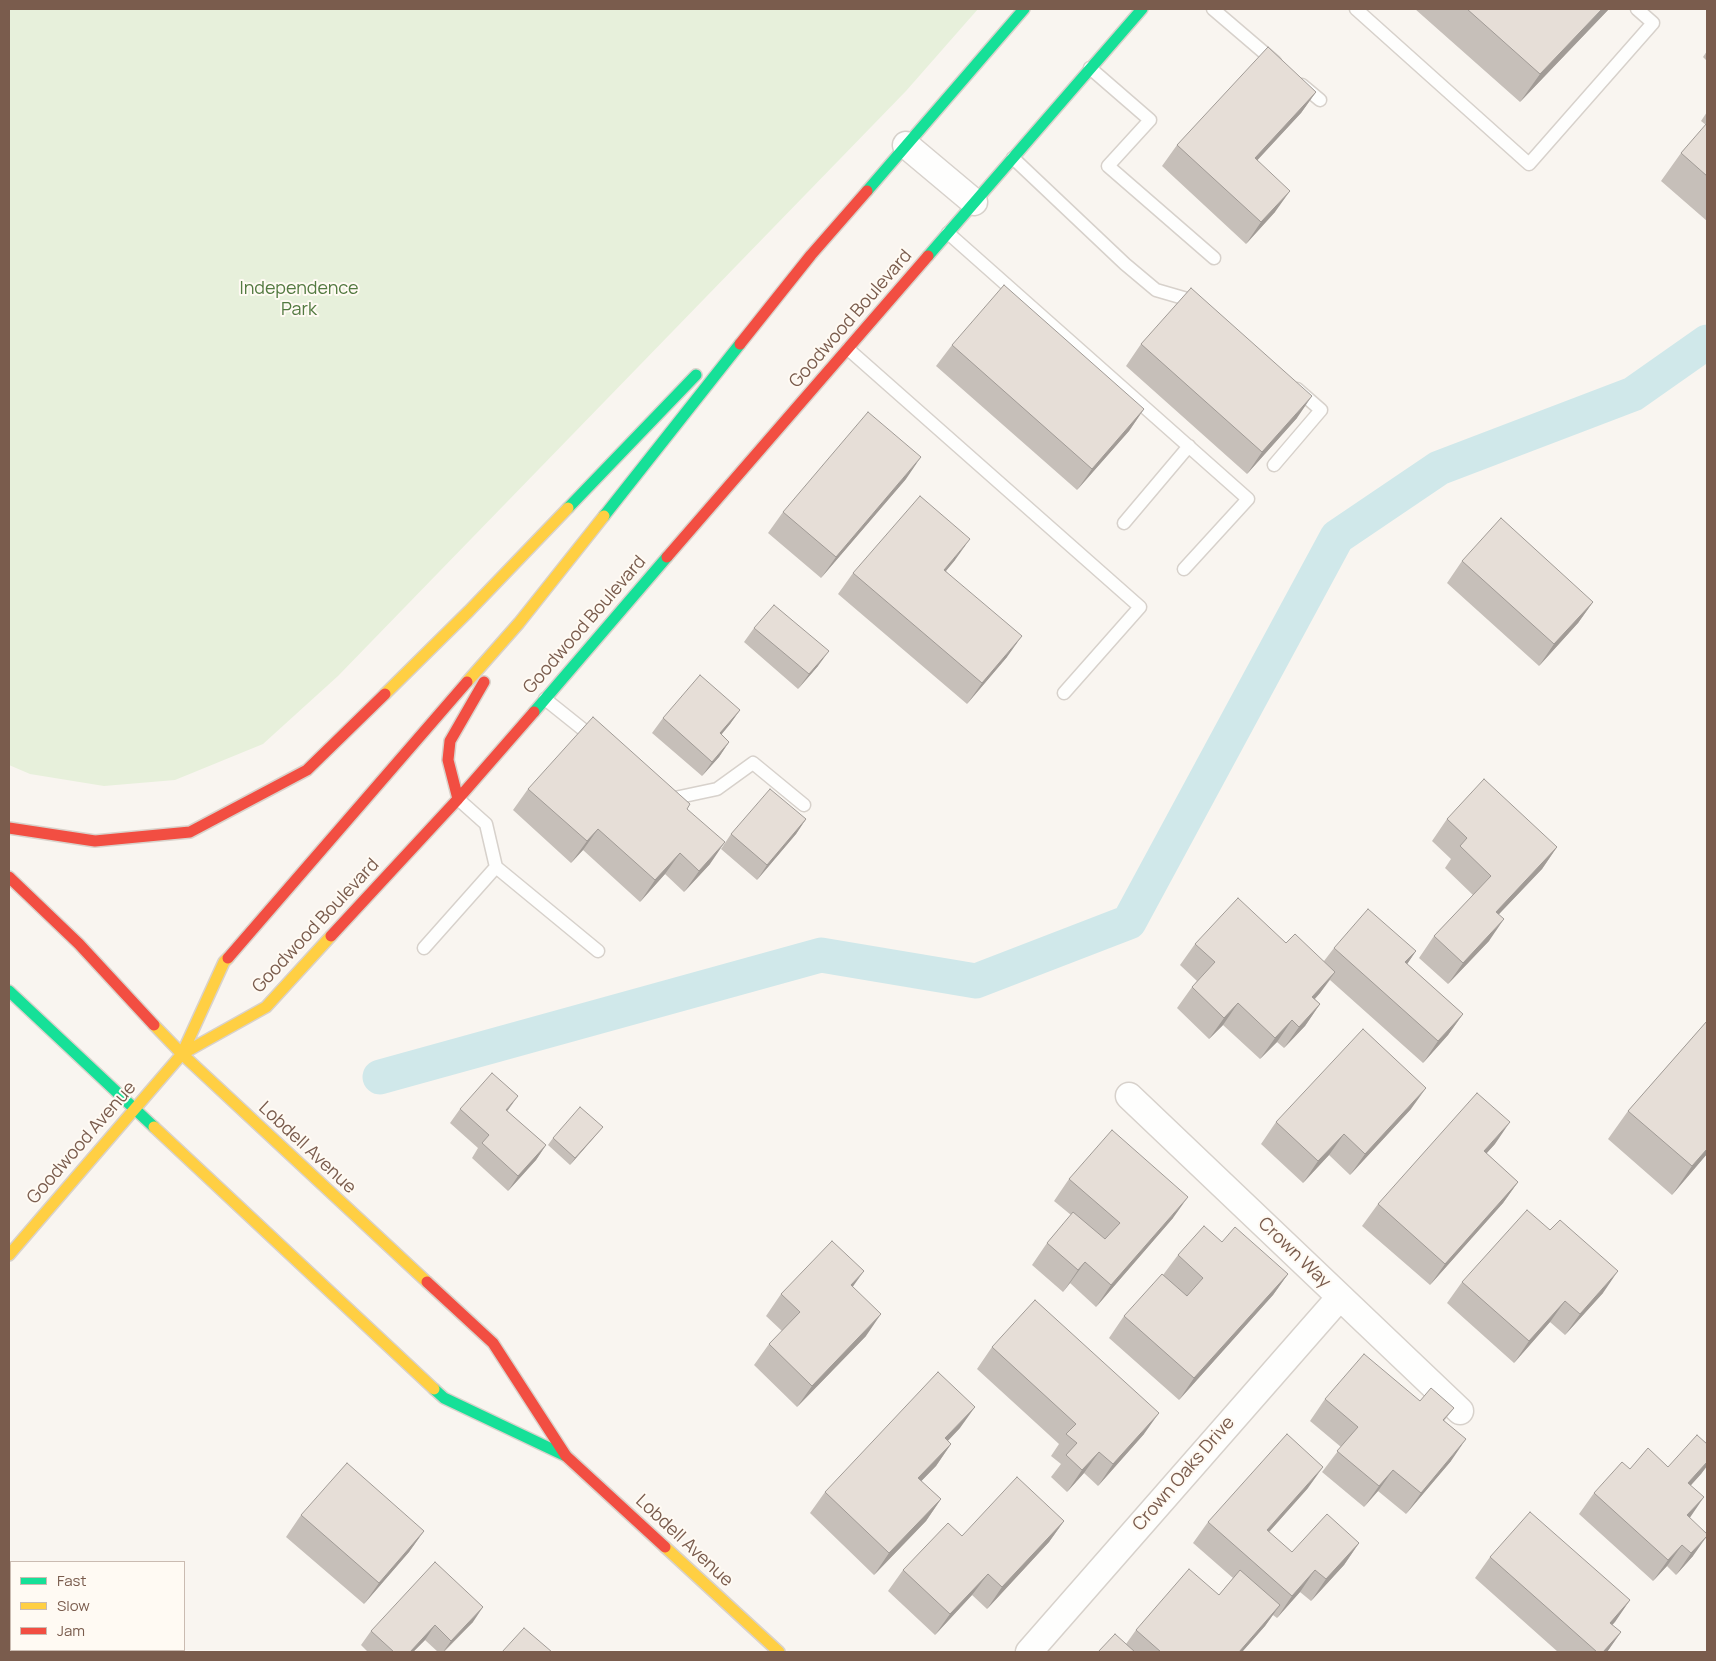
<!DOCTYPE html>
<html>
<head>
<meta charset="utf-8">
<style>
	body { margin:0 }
	#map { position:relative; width:1716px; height:1661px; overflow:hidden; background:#f9f5f0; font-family:Manrope,sans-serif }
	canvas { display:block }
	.frame { position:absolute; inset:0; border:10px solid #7a5c4d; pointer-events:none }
	.legend { position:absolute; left:10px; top:1561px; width:175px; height:90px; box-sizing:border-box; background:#fffaf3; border:1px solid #cabbb1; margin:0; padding:6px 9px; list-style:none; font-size:15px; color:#7a5c4d }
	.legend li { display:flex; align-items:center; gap:10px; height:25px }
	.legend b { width:25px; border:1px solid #cabbb1 }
</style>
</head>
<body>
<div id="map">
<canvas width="1716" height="1661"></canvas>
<div class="frame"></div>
<ul class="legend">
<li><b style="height:6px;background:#16e098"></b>Fast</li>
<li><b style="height:6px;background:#ffcf43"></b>Slow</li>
<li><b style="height:6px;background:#f24e42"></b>Jam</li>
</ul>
</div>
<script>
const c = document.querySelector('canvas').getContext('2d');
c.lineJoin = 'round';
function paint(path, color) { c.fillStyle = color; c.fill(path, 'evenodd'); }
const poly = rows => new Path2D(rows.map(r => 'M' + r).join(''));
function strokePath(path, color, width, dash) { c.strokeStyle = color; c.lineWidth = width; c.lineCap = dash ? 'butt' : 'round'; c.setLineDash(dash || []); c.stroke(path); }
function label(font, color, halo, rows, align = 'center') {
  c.font = font + ' Manrope,sans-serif'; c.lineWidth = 4; c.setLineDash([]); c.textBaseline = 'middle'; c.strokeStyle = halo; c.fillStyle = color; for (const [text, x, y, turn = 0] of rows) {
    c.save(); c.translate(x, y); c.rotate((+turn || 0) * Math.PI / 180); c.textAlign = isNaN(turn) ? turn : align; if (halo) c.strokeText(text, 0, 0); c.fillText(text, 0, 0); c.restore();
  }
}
const green = poly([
	[9,9,978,9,906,91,338,676,263,744,175,780,104,786,30,774,9,765]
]);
const canal = poly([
	[380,1077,821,955,976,981,1129,922,1337,537,1439,468,1633,394,1707,342]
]);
const lane = poly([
	[1213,9,1275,62],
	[1356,9,1529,164,1653,23,1637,9],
	[1090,68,1150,120,1108,166,1214,258],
	[1302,85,1320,100],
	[1013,158,1125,264,1156,290,1187,299,1197,306],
	[948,233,1248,499,1184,569],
	[848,349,1140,607,1064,693],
	[1274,465,1321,410,1297,389],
	[1124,523,1189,446],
	[545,699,595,739],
	[667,797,670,799,717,789,753,763,804,805],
	[458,799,486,824,496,867,598,951],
	[424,948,496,867],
	[13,1650,16,1652]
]);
const street = poly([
	[906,145,974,202],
	[1129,1096,1460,1411],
	[1029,1652,1340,1297]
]);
const fast = poly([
	[867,191,1024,9],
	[928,256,1142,9],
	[568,508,696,375],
	[604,516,740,344],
	[534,712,667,557],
	[9,991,154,1127],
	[434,1389,444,1398,566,1456]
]);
const slow = poly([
	[467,682,519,623,604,516],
	[385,694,469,611,568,508],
	[154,1025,182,1054,427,1282],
	[182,1054,266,1007,331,936],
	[154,1127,434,1389],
	[9,1255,182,1054,224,962,228,958],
	[665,1547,779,1652]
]);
const jam = poly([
	[740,344,811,255,867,191],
	[667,557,928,256],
	[458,799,448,760,450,741,484,682],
	[9,828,95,841,190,832,307,770,385,694],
	[9,877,79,944,154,1025],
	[331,936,458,799,534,712],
	[228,958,467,682],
	[427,1282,493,1343,566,1456,665,1547]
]);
const wall = poly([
	[1415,9,1609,9,1520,102],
	[1707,51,1707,61,1703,57],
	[1316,92,1301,113,1257,160,1275,212,1246,244,1162,166,1177,145],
	[1707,112,1707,221,1661,181,1681,153,1706,125,1701,121],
	[1141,344,1297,418,1247,474,1126,366],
	[952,345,1144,409,1129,431,1077,490,936,366],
	[906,479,821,578,768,533,783,512],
	[955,560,946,571,1007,657,967,704,838,594,853,573],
	[1462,561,1593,602,1578,623,1539,666,1447,583],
	[754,628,818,666,798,689,744,642],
	[740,710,730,724,721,735,729,742,719,757,702,776,652,733,663,718],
	[528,789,687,809,710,864,684,892,665,874,640,902,583,850,571,863,513,810],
	[806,819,796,834,757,880,721,849,731,834],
	[1447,819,1557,847,1542,869,1499,914,1489,941,1448,984,1419,958,1434,936,1473,895,1445,868,1451,859,1432,841],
	[1286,943,1324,961,1334,948,1416,951,1407,964,1463,1014,1448,1035,1423,1063,1330,980,1320,993,1315,999,1320,1004,1305,1026,1284,1048,1277,1042,1260,1059,1223,1025,1209,1039,1177,1008,1192,987,1197,981,1180,965,1195,944],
	[1707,1021,1707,1154,1672,1195,1608,1139,1628,1111],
	[460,1109,507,1111,546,1145,536,1160,508,1191,472,1158,478,1148,450,1123],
	[1411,1109,1350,1175,1329,1155,1303,1183,1261,1144,1276,1122],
	[603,1127,597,1134,570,1165,548,1145,553,1138],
	[1495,1144,1486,1153,1518,1182,1503,1203,1430,1285,1362,1226,1378,1204],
	[1069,1179,1173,1218,1096,1307,1070,1283,1063,1292,1032,1265,1047,1243,1071,1215,1054,1201],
	[1222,1242,1288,1274,1273,1295,1179,1400,1109,1338,1124,1316,1163,1275,1178,1255],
	[1462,1282,1603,1293,1565,1335,1550,1322,1514,1363,1447,1303],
	[853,1287,866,1336,797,1407,754,1365,769,1344,782,1331,766,1316,781,1294],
	[992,1347,1144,1434,1098,1486,1084,1473,1067,1492,1051,1477,1061,1464,1051,1456,1059,1444,977,1369],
	[1325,1399,1420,1401,1454,1408,1444,1421,1451,1461,1406,1514,1378,1491,1364,1507,1322,1472,1341,1447,1310,1421],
	[960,1428,947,1441,951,1444,936,1466,921,1481,941,1499,926,1521,874,1575,810,1513,825,1492],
	[1707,1444,1707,1466,1701,1474,1691,1485,1690,1518,1693,1556,1676,1575,1667,1566,1653,1581,1579,1514,1594,1493,1668,1467],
	[1308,1488,1269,1532,1292,1552,1359,1543,1344,1565,1311,1601,1300,1592,1277,1618,1273,1615,1265,1626,1242,1652,1098,1652,1126,1644,1136,1630,1219,1595,1233,1578,1193,1543,1208,1522],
	[301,1515,424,1531,409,1552,364,1604,286,1537],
	[1064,1521,1049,1542,987,1609,972,1595,935,1635,888,1591,903,1570,962,1536],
	[1490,1557,1630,1600,1612,1625,1621,1632,1607,1652,1558,1652,1475,1578],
	[473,1622,444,1652,438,1652,425,1640,413,1652,368,1652,361,1645,371,1631]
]);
const shadedWall = poly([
	[1602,9,1609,9,1520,102,1540,74],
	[1316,92,1301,113,1240,179,1255,158],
	[1290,191,1275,212,1246,244,1261,222],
	[1312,396,1297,418,1247,474,1262,452],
	[1144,409,1129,431,1077,490,1092,469],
	[921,457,906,479,821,578,836,557],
	[970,539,955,560,929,591,944,570],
	[1593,602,1578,623,1539,666,1554,644],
	[1022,636,1007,657,967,704,982,683],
	[829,651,818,666,798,689,809,674],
	[740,710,730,724,710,748,720,733],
	[729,742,719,757,702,776,712,762],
	[806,819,796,834,757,880,767,865],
	[598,829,583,850,571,863,587,841],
	[725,842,710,864,684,892,699,871],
	[1557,847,1542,869,1481,933,1496,912],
	[680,853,665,874,640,902,655,880],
	[1504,919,1489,941,1448,984,1463,963],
	[1416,951,1401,973,1405,962],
	[1335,972,1320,993,1297,1018,1312,997],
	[1238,1003,1223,1025,1209,1039,1224,1018],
	[1320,1004,1305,1026,1284,1048,1299,1027],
	[1463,1014,1448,1035,1423,1063,1438,1041],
	[1292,1020,1277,1042,1260,1059,1275,1038],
	[1426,1088,1411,1109,1350,1175,1365,1154],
	[518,1096,508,1110,496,1125,506,1110],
	[1510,1122,1495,1144,1469,1173,1484,1151],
	[603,1127,597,1134,570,1165,575,1158],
	[1344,1134,1329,1155,1303,1183,1318,1161],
	[546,1145,536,1160,508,1191,518,1176],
	[1707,1149,1707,1154,1672,1195,1692,1166],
	[1518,1182,1503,1203,1430,1285,1445,1264],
	[1188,1197,1173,1218,1096,1307,1111,1285],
	[1085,1262,1070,1283,1063,1292,1078,1270],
	[864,1271,849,1292,851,1285],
	[1618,1271,1603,1293,1565,1335,1580,1314],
	[1288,1274,1273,1295,1179,1400,1194,1378],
	[1565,1301,1550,1322,1514,1363,1529,1341],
	[881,1314,866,1336,797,1407,812,1386],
	[975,1407,960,1428,930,1460,945,1438],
	[1159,1413,1144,1434,1098,1486,1113,1464],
	[1466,1439,1451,1461,1406,1514,1421,1493],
	[951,1444,936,1466,903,1500,918,1478],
	[1099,1452,1084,1473,1067,1492,1082,1470],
	[1707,1462,1707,1466,1701,1474,1673,1505,1688,1483],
	[1323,1467,1308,1488,1252,1551,1267,1530],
	[1393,1470,1378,1491,1364,1507,1379,1486],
	[1704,1497,1689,1519,1687,1515],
	[941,1499,926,1521,874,1575,889,1553],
	[1064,1521,1049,1542,987,1609,1002,1587],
	[424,1531,409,1552,364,1604,379,1583],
	[1707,1536,1693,1556,1676,1575,1691,1553],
	[1359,1543,1344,1565,1311,1601,1326,1579],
	[1682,1545,1667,1566,1653,1581,1668,1560],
	[1315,1570,1300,1592,1277,1618,1292,1596],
	[988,1574,972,1595,935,1635,950,1614],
	[1630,1600,1615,1622,1595,1644,1610,1623],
	[1280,1605,1265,1626,1242,1652,1239,1652],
	[483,1607,473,1622,443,1652,451,1641],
	[435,1625,425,1640,413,1652,410,1652],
	[1621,1632,1607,1652,1603,1652]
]);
const building = poly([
	[1467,9,1602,9,1540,74,1467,9],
	[1268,47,1316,92,1255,158,1290,191,1261,222,1177,145,1268,47],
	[1707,123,1707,176,1681,153,1707,123],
	[1004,285,1144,409,1092,469,952,345,1004,285],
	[1191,288,1312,396,1262,452,1141,344,1191,288],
	[868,412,921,457,836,557,783,512,868,412],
	[920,496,970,539,944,570,1022,636,982,683,853,573,920,496],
	[1501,518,1593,602,1554,644,1462,561,1501,518],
	[774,605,829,651,809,674,754,628,774,605],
	[700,675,740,710,720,733,729,742,712,762,663,718,700,675],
	[593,717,690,804,687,809,725,842,699,871,680,853,655,880,598,829,587,841,528,789,593,717],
	[1484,779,1557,847,1496,912,1504,919,1463,963,1434,936,1491,876,1460,846,1467,838,1447,819,1484,779],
	[770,789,806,819,767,865,731,834,770,789],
	[1238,898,1286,943,1295,934,1335,972,1312,997,1320,1004,1299,1027,1292,1020,1275,1038,1238,1003,1224,1018,1192,987,1215,962,1195,944,1238,898],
	[1368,909,1416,951,1405,962,1463,1014,1438,1041,1334,948,1368,909],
	[1707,1021,1707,1149,1692,1166,1628,1111,1707,1021],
	[1363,1029,1426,1088,1365,1154,1344,1134,1318,1161,1276,1122,1363,1029],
	[492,1073,518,1096,506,1110,546,1145,518,1176,482,1143,489,1135,460,1109,492,1073],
	[1477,1093,1510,1122,1484,1151,1518,1182,1445,1264,1378,1204,1477,1093],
	[580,1107,603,1127,575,1158,553,1138,580,1107],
	[1112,1130,1188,1197,1111,1285,1085,1262,1078,1270,1047,1243,1073,1212,1105,1239,1120,1223,1069,1179,1112,1130],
	[1527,1210,1550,1230,1560,1220,1618,1271,1580,1314,1565,1301,1529,1341,1462,1282,1527,1210],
	[1204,1226,1222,1242,1235,1227,1288,1274,1194,1378,1124,1316,1162,1274,1187,1296,1203,1278,1178,1255,1204,1226],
	[832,1241,864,1271,851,1285,881,1314,812,1386,769,1344,800,1312,781,1294,832,1241],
	[1035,1300,1159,1413,1113,1464,1099,1452,1082,1470,1066,1455,1077,1443,1066,1434,1076,1424,992,1347,1035,1300],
	[1364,1354,1420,1401,1431,1388,1454,1408,1443,1420,1466,1439,1421,1493,1393,1470,1379,1486,1337,1451,1358,1427,1325,1399,1364,1354],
	[938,1372,975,1407,945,1438,951,1444,918,1478,941,1499,889,1553,825,1492,938,1372],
	[1287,1434,1323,1467,1267,1530,1292,1552,1327,1514,1359,1543,1326,1579,1315,1570,1292,1596,1208,1522,1287,1434],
	[1697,1435,1707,1444,1707,1462,1688,1483,1704,1497,1687,1515,1707,1534,1707,1536,1691,1553,1682,1545,1668,1560,1594,1493,1622,1462,1630,1469,1648,1448,1668,1467,1697,1435],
	[347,1463,424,1531,379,1583,301,1515,347,1463],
	[1017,1477,1064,1521,1002,1587,988,1574,950,1614,903,1570,948,1523,962,1536,1017,1477],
	[1530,1512,1630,1600,1610,1623,1621,1632,1603,1652,1597,1652,1490,1557,1530,1512],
	[435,1562,483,1607,451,1641,435,1625,410,1652,394,1652,371,1631,435,1562],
	[1189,1569,1219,1595,1240,1570,1280,1605,1239,1652,1161,1652,1136,1630,1189,1569],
	[524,1628,552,1652,502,1652,524,1628],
	[1115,1634,1135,1652,1098,1652,1115,1634]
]);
const parkNames = [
	["Independence",299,289],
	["Park",299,310]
];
const streetNames = [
	["Goodwood Boulevard",851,319,-49],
	["Goodwood Boulevard",585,625,-49],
	["Goodwood Boulevard",316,926,-47],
	["Goodwood Avenue",82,1143,-49],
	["Lobdell Avenue",307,1148,43],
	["Crown Way",1294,1253,44],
	["Crown Oaks Drive",1184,1474,-49],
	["Lobdell Avenue",684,1541,43]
];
paint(green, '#e7f0db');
strokePath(canal, '#d0e8ea', 35);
strokePath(lane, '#d7d1cb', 15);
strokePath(street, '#d7d1cb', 29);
strokePath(fast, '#d9d2cb', 14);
strokePath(slow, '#d9d2cb', 14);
strokePath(jam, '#d9d2cb', 14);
strokePath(lane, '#fefefd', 12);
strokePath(street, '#fefefd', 26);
strokePath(fast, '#16e098', 11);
strokePath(slow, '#ffcf43', 11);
strokePath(jam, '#f24e42', 11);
paint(wall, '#c6bfb9');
paint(shadedWall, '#a19b96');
paint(building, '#e6ded7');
strokePath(building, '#a19b96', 1);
label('18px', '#537a41', '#fffaf3', parkNames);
label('18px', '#7a5c4d', '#fffaf3', streetNames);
</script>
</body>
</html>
